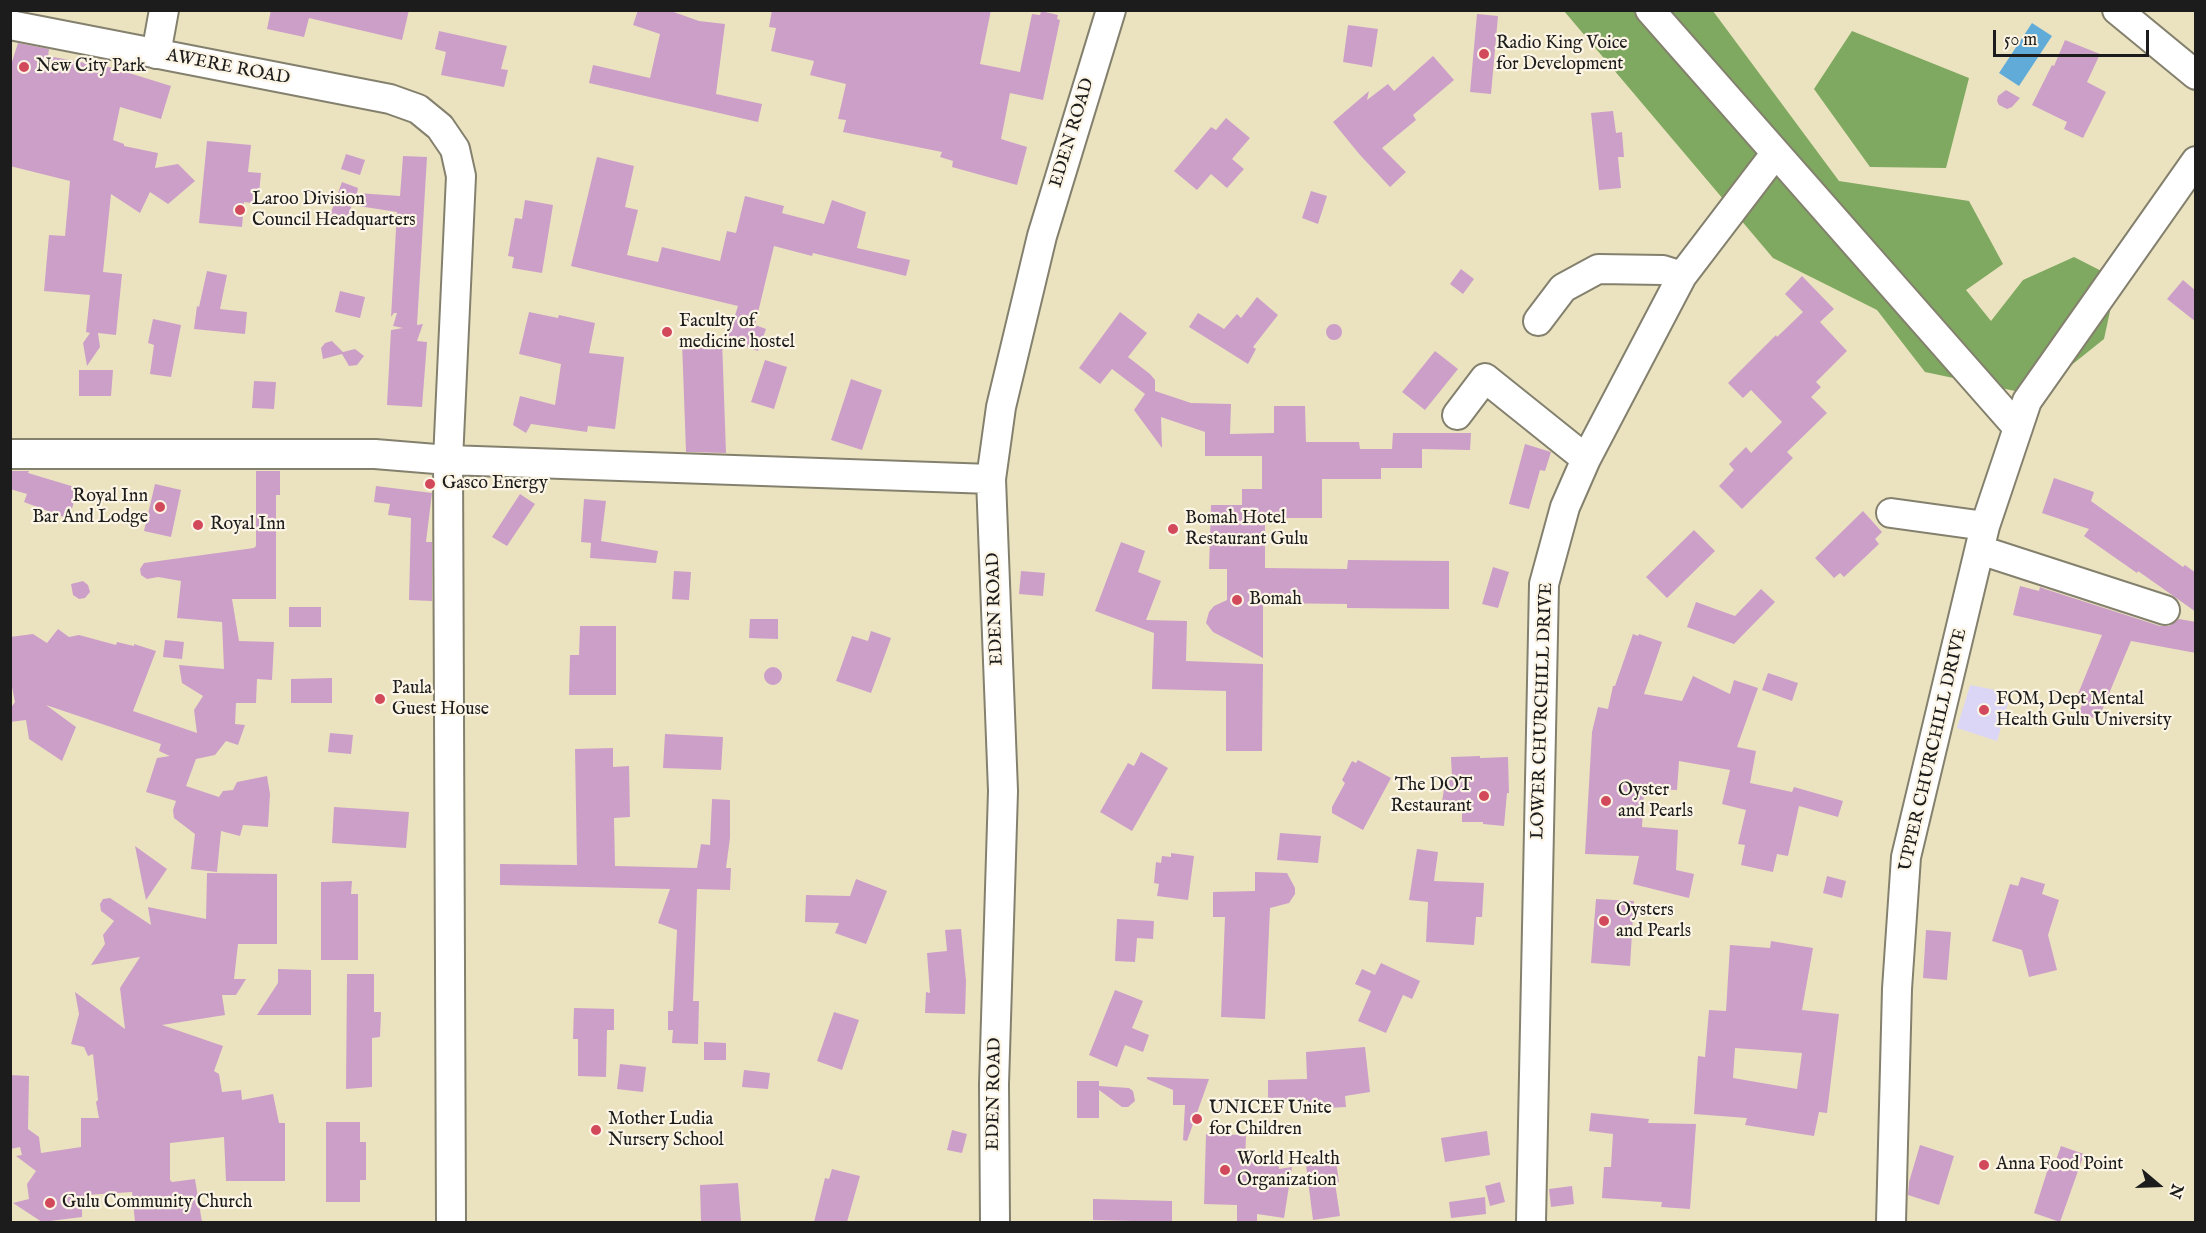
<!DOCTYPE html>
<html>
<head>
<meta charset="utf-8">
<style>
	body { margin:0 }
	#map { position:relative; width:2206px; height:1233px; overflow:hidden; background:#ebe3c0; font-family:"IM FELL English",serif }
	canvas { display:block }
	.frame { position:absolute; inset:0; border:12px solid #1c1c1c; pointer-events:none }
	.north { position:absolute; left:2128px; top:1155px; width:60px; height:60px; -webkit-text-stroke:4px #fcf5e5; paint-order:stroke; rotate:109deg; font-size:16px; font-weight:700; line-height:24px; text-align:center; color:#1c1c1c }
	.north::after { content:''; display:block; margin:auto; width:21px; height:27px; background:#1c1c1c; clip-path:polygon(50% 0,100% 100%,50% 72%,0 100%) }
	.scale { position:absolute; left:1993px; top:30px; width:156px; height:27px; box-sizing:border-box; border:3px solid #1c1c1c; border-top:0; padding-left:8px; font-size:18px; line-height:21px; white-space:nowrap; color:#1c1c1c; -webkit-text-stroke:4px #fcf5e5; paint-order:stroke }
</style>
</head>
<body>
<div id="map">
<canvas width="2206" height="1233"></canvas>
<div class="frame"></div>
<div class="north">N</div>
<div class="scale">50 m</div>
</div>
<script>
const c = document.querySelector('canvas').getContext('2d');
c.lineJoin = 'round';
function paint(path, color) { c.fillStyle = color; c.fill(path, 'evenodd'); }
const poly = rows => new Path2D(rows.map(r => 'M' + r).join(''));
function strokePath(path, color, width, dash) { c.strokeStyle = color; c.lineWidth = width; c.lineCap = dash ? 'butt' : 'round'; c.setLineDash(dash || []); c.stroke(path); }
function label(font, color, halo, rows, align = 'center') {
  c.font = font + ' "IM FELL English",serif'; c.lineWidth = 4.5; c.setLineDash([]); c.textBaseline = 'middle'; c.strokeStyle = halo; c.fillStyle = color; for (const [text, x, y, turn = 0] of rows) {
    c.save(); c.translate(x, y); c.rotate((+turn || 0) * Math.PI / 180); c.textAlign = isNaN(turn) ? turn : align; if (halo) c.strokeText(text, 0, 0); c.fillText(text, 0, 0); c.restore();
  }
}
const built = poly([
	[1970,685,2011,693,1997,741,1957,728]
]);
const forest = poly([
	[1564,11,1713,11,1839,181,1969,201,2003,264,1966,290,1991,321,2023,280,2074,257,2117,279,2104,339,2034,395,1925,372,1877,310,1773,258],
	[1852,31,1969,78,1946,168,1870,167,1814,89]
]);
const water = poly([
	[2032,23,2052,36,2019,86,1999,73]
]);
const building = poly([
	[271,10,409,10,402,40,309,18,304,37,267,29],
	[638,10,668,10,699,21,725,24,716,94,762,104,758,122,589,83,593,65,650,78,660,34,633,25],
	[772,10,991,10,980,64,1020,72,1032,14,1040,15,1041,11,1058,15,1057,19,1060,20,1043,100,1010,93,1001,139,1027,147,1017,185,952,167,953,161,940,157,942,152,843,132,846,120,838,119,846,84,810,75,814,61,771,51,776,28,769,27],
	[1477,14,1498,16,1491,94,1470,92],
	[1348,25,1378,29,1372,67,1343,62],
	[439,31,507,46,501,69,508,70,504,87,441,75,446,52,435,49],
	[2065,40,2100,54,2087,82,2106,92,2083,138,2064,129,2067,122,2032,105,2052,65,2054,66],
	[18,43,49,49,48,56,113,68,171,86,161,119,120,107,113,140,124,144,124,146,158,153,155,168,178,164,195,181,168,204,150,192,140,213,111,194,103,272,122,274,116,335,98,333,100,347,87,366,83,343,90,333,86,332,90,295,44,291,49,235,65,236,70,181,10,166,10,68],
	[1433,56,1454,80,1413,115,1416,120,1382,148,1406,172,1390,187,1360,155,1333,122,1369,91,1367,100,1388,84,1394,91],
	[2006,90,2020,98,2012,107,2007,109,1999,105,1997,101,1998,96],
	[1613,111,1616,133,1622,132,1624,157,1618,157,1621,188,1599,190,1591,113],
	[1226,118,1250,138,1232,159,1244,169,1227,188,1211,174,1197,190,1174,171,1211,127,1216,130],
	[207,141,251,145,248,172,261,173,258,204,244,202,242,227,199,223],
	[346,154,365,160,360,175,341,169],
	[403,156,427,157,417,325,423,324,417,341,427,342,422,407,387,405,391,330,403,328,393,326,397,313,394,313,391,317,397,212,352,205,346,221,330,215,342,182,358,188,357,193,400,196],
	[597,157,634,166,625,207,638,210,627,255,658,262,662,247,720,261,727,231,736,233,745,196,784,206,782,213,824,224,832,200,866,212,857,248,910,260,906,276,813,253,812,256,774,246,755,325,766,329,758,351,727,340,738,306,571,266],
	[1311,191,1327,196,1318,224,1302,218],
	[525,200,553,205,542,273,512,268,514,257,508,256,515,218,522,219],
	[1461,269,1474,279,1463,294,1450,284],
	[207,271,227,275,220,309,247,312,245,334,194,329,197,306,199,307],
	[1802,276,1834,309,1820,322,1847,351,1816,382,1821,387,1811,397,1827,413,1787,452,1793,458,1742,509,1719,486,1734,470,1729,464,1746,447,1751,453,1782,422,1751,390,1743,398,1728,383,1776,335,1777,337,1803,312,1785,294],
	[2183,280,2196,291,2196,322,2167,299],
	[340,291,365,297,360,318,335,312],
	[1257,297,1278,315,1253,347,1256,349,1248,364,1189,327,1198,313,1224,329,1237,314,1241,318],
	[529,312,558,318,559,315,595,323,589,353,624,357,615,429,588,426,587,432,531,424,526,433,513,425,520,396,555,405,561,364,519,354],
	[1120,312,1147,333,1128,357,1150,374,1155,380,1155,391,1191,403,1231,404,1230,434,1274,433,1274,406,1305,406,1306,442,1359,442,1360,449,1392,449,1393,433,1471,433,1470,450,1422,449,1422,468,1381,468,1381,479,1322,479,1322,518,1265,518,1265,568,1347,569,1348,560,1449,561,1449,609,1347,608,1347,604,1263,603,1263,658,1213,632,1206,623,1209,612,1214,606,1227,600,1227,569,1209,569,1211,505,1242,505,1242,489,1262,489,1262,456,1205,456,1205,432,1161,417,1162,448,1134,410,1145,394,1112,369,1100,384,1079,368],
	[153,319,181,325,171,377,150,374,154,345,148,343],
	'1326 332a8 8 0 1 1 16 0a8 8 0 1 1-16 0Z',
	[722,340,726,453,686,452,682,342],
	[332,341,343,352,355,349,364,356,357,365,349,366,342,354,323,359,321,348,325,343],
	[1435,351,1458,369,1425,410,1402,392],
	[765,360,787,367,774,409,751,402],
	[79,370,113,370,111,396,79,396],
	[851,379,882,390,862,450,831,440],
	[254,381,276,382,274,409,252,408],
	[1525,444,1551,452,1545,471,1540,470,1529,509,1509,504],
	[10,471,29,471,28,473,78,488,69,519,24,502,27,494,10,489],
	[256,471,280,471,280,495,276,495,276,599,232,599,239,641,274,642,272,680,257,679,256,703,236,703,235,724,245,725,238,745,226,741,215,755,196,759,186,786,219,797,223,791,233,790,237,782,267,776,270,794,268,827,243,825,240,836,221,831,217,872,191,869,195,834,174,818,173,810,176,801,146,792,157,758,170,756,159,751,161,744,46,705,76,727,62,761,29,739,26,720,10,722,10,709,15,702,10,677,10,637,33,634,47,643,58,629,69,637,79,635,116,645,117,642,134,646,134,644,156,651,133,711,197,733,194,710,203,696,182,683,179,665,224,669,222,622,177,618,181,581,158,577,147,579,141,575,140,569,144,563,254,548,256,546],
	[2054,478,2094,492,2091,501,2183,567,2185,565,2196,573,2196,612,2138,571,2137,573,2084,536,2089,529,2042,513],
	[155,484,181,490,171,537,144,531],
	[376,486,432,493,426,542,432,542,432,601,409,600,411,518,388,515,390,504,374,502],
	[520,494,535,504,507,546,492,537],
	[584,499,606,501,601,541,658,551,656,563,590,558,591,543,581,542],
	[1863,511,1882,532,1875,539,1879,544,1844,577,1840,573,1834,578,1815,558],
	[1694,530,1715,551,1667,598,1646,577],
	[1121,542,1145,551,1138,572,1161,581,1146,620,1187,621,1186,661,1263,664,1262,751,1226,751,1226,691,1152,689,1154,633,1095,611],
	[1493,567,1509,572,1498,608,1482,604],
	[674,571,691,572,689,600,672,599],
	[1021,571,1045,573,1043,596,1019,594],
	[83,581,88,585,90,592,85,598,79,599,73,595,71,584],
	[2020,586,2039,591,2040,587,2045,589,2160,626,2169,626,2179,619,2196,622,2196,653,2131,641,2098,720,2079,712,2085,697,2078,694,2102,635,2013,615],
	[1761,589,1775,602,1734,644,1687,627,1696,602,1735,616],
	[289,607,321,607,321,627,289,627],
	[750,619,778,619,778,639,749,638],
	[580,626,616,626,616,695,569,695,570,655,579,655],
	[871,631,891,638,871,693,836,681,852,636,868,641],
	[1633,634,1638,636,1639,634,1662,642,1644,694,1682,701,1693,676,1730,694,1734,680,1758,688,1737,747,1756,751,1750,783,1792,792,1794,787,1843,801,1838,817,1799,806,1788,856,1777,854,1773,872,1741,865,1745,845,1738,844,1746,810,1722,804,1730,770,1679,761,1677,790,1644,789,1642,827,1678,830,1676,870,1694,874,1689,898,1633,884,1639,856,1585,854,1592,732,1598,707,1608,709,1613,686,1615,686],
	[165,640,184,642,182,659,163,657],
	'764 676a9 9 0 1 1 18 0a9 9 0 1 1-18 0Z',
	[1768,673,1798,683,1792,701,1762,690],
	[332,678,332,703,291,703,291,679],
	[330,733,353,735,351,754,328,752],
	[665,734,723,737,721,770,663,768],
	[613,748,613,767,629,766,630,817,614,818,615,866,697,868,701,844,710,845,712,799,730,800,730,838,726,868,731,868,730,890,697,889,693,1001,699,1001,698,1044,672,1043,673,1030,668,1030,668,1011,673,1011,677,930,658,923,670,889,500,885,500,864,577,865,575,749],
	[1141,752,1168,768,1132,831,1100,812,1128,763,1134,766],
	[1480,756,1480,758,1508,757,1509,793,1507,793,1504,826,1483,824,1483,822,1462,822,1462,811,1441,808,1446,777,1452,778,1451,757],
	[1358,760,1391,778,1363,830,1332,813,1332,807,1345,783,1342,780,1352,761,1356,763],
	[334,807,409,812,406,848,332,843],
	[1280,833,1321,836,1318,863,1277,860],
	[135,846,167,869,146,900,142,881],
	[1417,849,1438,852,1434,881,1484,883,1482,917,1476,917,1474,945,1426,942,1428,902,1409,900],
	[1171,853,1194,856,1188,900,1157,896,1159,884,1154,883,1156,862,1161,863,1162,856,1171,857],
	[1255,872,1287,873,1295,888,1295,894,1289,903,1270,908,1265,1019,1221,1017,1225,917,1213,917,1213,892,1255,891],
	[207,873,277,874,277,944,238,944,234,979,246,979,236,995,222,995,225,1015,162,1025,223,1046,214,1071,219,1074,222,1092,241,1090,242,1100,273,1094,279,1123,285,1123,285,1181,226,1181,224,1137,170,1143,170,1180,172,1182,195,1179,202,1222,135,1222,132,1192,87,1195,86,1200,82,1200,82,1217,42,1222,13,1203,29,1199,27,1184,36,1171,16,1156,22,1155,20,1147,10,1149,10,1075,29,1076,28,1129,39,1137,41,1153,81,1147,81,1118,99,1118,96,1102,98,1100,93,1054,88,1056,84,1047,71,1044,79,1014,75,992,125,1029,120,988,140,957,91,965,105,944,103,935,114,921,101,911,100,904,103,899,110,898,151,925,148,907,206,919],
	[1827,876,1846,881,1842,898,1823,893],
	[2021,877,2045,884,2042,894,2059,900,2048,935,2057,970,2029,977,2022,950,1992,941,2010,884,2018,886],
	[856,879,887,891,866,944,835,933,839,923,805,922,806,895,850,896],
	[352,881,351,894,358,894,358,960,321,960,321,882],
	[1596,899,1634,901,1630,966,1591,963],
	[1117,919,1154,921,1153,939,1137,938,1135,962,1115,961],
	[961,929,966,981,965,1014,925,1013,926,992,930,993,927,953,947,951,945,930],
	[1926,930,1951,932,1947,980,1923,978],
	[1771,941,1813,948,1802,1010,1839,1014,1827,1113,1819,1112,1814,1136,1745,1125,1747,1118,1694,1114,1698,1056,1705,1057,1709,1010,1726,1011,1730,945,1770,948],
	[1735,1048,1802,1053,1797,1089,1733,1078],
	[1381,963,1420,981,1412,999,1403,995,1386,1033,1358,1021,1371,991,1355,984,1362,969,1375,975],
	[278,969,311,970,311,1015,257,1015,278,983],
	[347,974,374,974,374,1012,381,1012,380,1037,372,1038,372,1087,346,1089],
	[1115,990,1143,1001,1132,1028,1149,1035,1143,1052,1125,1045,1117,1067,1089,1055],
	[574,1008,614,1009,614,1030,607,1030,606,1077,578,1076,578,1039,573,1039],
	[834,1012,859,1020,842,1070,817,1061],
	[704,1042,726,1043,726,1060,704,1060],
	[1365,1047,1370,1092,1345,1096,1346,1107,1309,1109,1308,1100,1268,1101,1268,1080,1307,1079,1306,1052],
	[620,1064,646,1067,643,1092,617,1089],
	[744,1070,770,1073,768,1089,742,1087],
	[1147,1077,1209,1079,1187,1141,1183,1140,1185,1105,1173,1105,1173,1090,1147,1079],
	[1077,1081,1099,1081,1099,1086,1129,1088,1133,1091,1135,1101,1128,1107,1122,1107,1099,1090,1099,1118,1077,1118],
	[1591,1113,1649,1119,1648,1123,1696,1124,1690,1209,1661,1207,1662,1202,1602,1198,1604,1167,1611,1167,1613,1134,1589,1131],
	[326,1122,360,1122,360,1142,366,1142,366,1180,360,1180,360,1202,326,1202],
	[952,1130,967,1134,962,1153,947,1150],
	[1487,1131,1490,1155,1445,1162,1441,1138],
	[1206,1134,1246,1135,1245,1161,1278,1161,1279,1169,1292,1167,1284,1218,1257,1214,1257,1222,1237,1222,1237,1205,1204,1204],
	[1920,1145,1954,1156,1939,1205,1908,1195,1909,1182],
	[2061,1146,2084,1154,2060,1222,2034,1213,2051,1159,2056,1160],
	[1336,1161,1339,1182,1335,1183,1340,1216,1313,1220,1306,1165],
	[832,1169,860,1176,847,1222,814,1222,825,1178,829,1179],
	[1500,1182,1505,1202,1490,1206,1485,1186],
	[738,1183,741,1222,701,1221,700,1185],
	[1572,1186,1574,1204,1551,1207,1549,1189],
	[1485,1197,1486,1214,1451,1218,1449,1202],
	[1093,1199,1172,1201,1172,1222,1093,1220]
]);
const minor = poly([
	[1650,10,2018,428],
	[2117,10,2196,75],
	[10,25,390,99,418,109,440,127,455,149,461,176,448,460,451,1222],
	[156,54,164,10],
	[1538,321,1563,288,1598,269,1663,270,1682,276],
	[1457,415,1485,378,1586,459],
	[10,454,375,454,448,460,991,479],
	[1891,513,1985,526],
	[1980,550,2165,610],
	[995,1222,994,1084,1003,791,991,479,1001,407,1042,236,1111,10],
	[1531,1222,1544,584,1565,507,1586,459,1682,276,1775,154],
	[1891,1222,1897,989,1906,857,1985,526,2027,401,2196,161]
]);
const markers = [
	[1484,54,6,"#d1495b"],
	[24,67,6,"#d1495b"],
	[240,210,6,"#d1495b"],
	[667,332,6,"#d1495b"],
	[430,484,6,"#d1495b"],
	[160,507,6,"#d1495b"],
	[198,525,6,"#d1495b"],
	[1173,529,6,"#d1495b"],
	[1237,600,6,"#d1495b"],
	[380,699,6,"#d1495b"],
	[1984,710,6,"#d1495b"],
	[1484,796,6,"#d1495b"],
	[1606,801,6,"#d1495b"],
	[1604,921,6,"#d1495b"],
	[1197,1119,6,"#d1495b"],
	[596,1130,6,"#d1495b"],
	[1984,1165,6,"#d1495b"],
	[1225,1170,6,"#d1495b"],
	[50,1203,6,"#d1495b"]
];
const poiNames = [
	["Radio King Voice",1496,44],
	["for Development",1496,65],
	["New City Park",36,67],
	["Laroo Division",252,200],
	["Council Headquarters",252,221],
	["Faculty of",679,322],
	["medicine hostel",679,343],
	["Gasco Energy",442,484],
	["Royal Inn",148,497,"right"],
	["Bar And Lodge",148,518,"right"],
	["Bomah Hotel",1185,519],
	["Restaurant Gulu",1185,540],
	["Royal Inn",210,525],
	["Bomah",1249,600],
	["Paula",392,689],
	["Guest House",392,710],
	["FOM, Dept Mental",1996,700],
	["Health Gulu University",1996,721],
	["The DOT",1472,786,"right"],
	["Restaurant",1472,807,"right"],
	["Oyster",1618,791],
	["and Pearls",1618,812],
	["Oysters",1616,911],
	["and Pearls",1616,932],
	["UNICEF Unite",1209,1109],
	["for Children",1209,1130],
	["Mother Ludia",608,1120],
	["Nursery School",608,1141],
	["World Health",1237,1160],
	["Organization",1237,1181],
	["Anna Food Point",1996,1165],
	["Gulu Community Church",62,1203]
];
const streetNames = [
	["AWERE ROAD",228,68,11],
	["EDEN ROAD",1073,133,-73],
	["EDEN ROAD",996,609,-92],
	["LOWER CHURCHILL DRIVE",1543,711,-88],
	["UPPER CHURCHILL DRIVE",1934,750,-77],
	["EDEN ROAD",995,1094,-89]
];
paint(built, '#dcd6f6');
paint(forest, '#7fa860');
paint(water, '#61abd9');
paint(building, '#cc9fc8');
strokePath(minor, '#84806e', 32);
strokePath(minor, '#fff', 28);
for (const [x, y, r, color] of markers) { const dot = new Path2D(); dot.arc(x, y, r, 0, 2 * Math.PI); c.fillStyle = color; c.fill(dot); strokePath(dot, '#fcf5e5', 2); }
label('18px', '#1c1c1c', '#fcf5e5', poiNames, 'left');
label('18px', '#1c1c1c', '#fcf5e5', streetNames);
</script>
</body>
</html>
